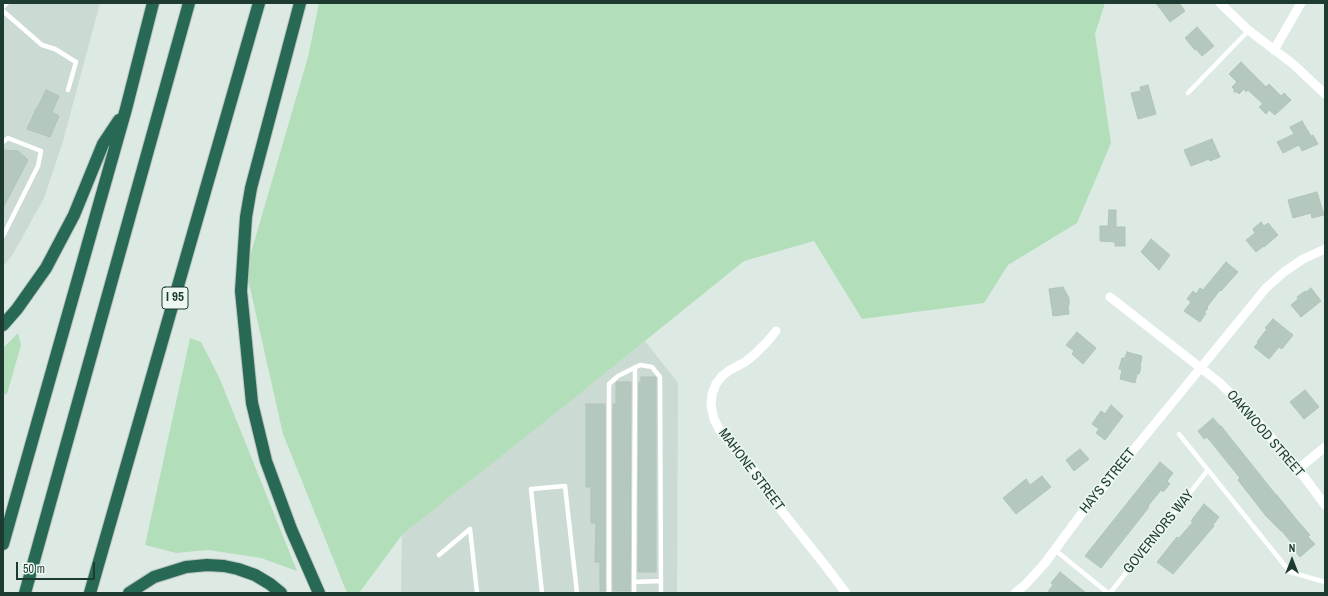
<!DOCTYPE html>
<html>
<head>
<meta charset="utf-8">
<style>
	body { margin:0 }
	#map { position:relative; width:1328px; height:596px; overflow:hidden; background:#ddeae3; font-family:"Archivo Narrow",sans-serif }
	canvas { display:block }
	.frame { position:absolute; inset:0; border:4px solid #1d3b30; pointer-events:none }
	.north { position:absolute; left:1272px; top:540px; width:40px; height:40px; -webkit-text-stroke:3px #edf7f1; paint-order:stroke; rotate:0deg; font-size:11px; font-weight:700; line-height:16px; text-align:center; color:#1d3b30 }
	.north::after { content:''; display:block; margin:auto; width:14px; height:18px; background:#1d3b30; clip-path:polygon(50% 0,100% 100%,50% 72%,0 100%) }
	.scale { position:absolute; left:16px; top:562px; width:79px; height:18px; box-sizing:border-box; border:2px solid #1d3b30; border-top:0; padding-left:5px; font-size:12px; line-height:14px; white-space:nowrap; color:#1d3b30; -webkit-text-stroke:3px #edf7f1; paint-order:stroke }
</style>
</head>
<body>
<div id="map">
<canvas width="1328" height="596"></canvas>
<div class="frame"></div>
<div class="north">N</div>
<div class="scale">50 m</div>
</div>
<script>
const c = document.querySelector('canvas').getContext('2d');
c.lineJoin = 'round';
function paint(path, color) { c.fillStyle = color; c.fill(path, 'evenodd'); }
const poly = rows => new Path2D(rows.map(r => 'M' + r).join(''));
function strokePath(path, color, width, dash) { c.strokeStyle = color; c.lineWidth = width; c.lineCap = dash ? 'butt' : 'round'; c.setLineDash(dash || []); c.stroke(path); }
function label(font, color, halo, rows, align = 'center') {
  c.font = font + ' "Archivo Narrow",sans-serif'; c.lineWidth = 3; c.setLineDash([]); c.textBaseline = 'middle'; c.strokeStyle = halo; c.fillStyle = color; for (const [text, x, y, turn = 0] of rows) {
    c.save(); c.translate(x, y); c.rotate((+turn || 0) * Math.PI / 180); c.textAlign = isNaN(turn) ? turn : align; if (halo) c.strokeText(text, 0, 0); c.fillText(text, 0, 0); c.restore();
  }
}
const built = poly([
	[3,3,100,3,63,141,44,198,13,254,3,267],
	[645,341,678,383,677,593,401,593,402,535]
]);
const green = poly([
	[319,3,1105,3,1095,34,1111,143,1077,223,1008,265,984,303,862,319,814,241,744,261,568,403,402,535,359,593,347,593,283,434,246,270,308,57],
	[18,333,21,345,7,394,3,395,3,348],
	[190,338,201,342,219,377,297,571,261,558,208,550,176,553,145,545]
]);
const building = poly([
	[1156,3,1179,3,1185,11,1170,22,1156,3],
	[1197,27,1214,46,1202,56,1196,49,1195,50,1185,38,1197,27],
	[1241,62,1266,87,1269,84,1281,96,1284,93,1291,100,1275,115,1269,110,1266,114,1259,107,1263,104,1248,90,1246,92,1244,89,1239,94,1237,92,1234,92,1234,89,1232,87,1237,82,1229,74,1241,62],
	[1148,85,1156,114,1138,119,1131,93,1141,91,1140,87,1148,85],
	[46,90,59,96,52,112,59,116,50,137,27,129,37,107,38,107,46,90],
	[1302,121,1311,136,1313,135,1318,144,1302,151,1299,145,1283,153,1277,142,1294,134,1290,127,1302,121],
	[1212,139,1220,157,1210,161,1209,159,1191,166,1184,150,1212,139],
	[3,150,18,151,28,160,3,208,3,150],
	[1317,192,1324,215,1312,218,1311,213,1293,218,1288,200,1317,192],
	[1109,210,1116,210,1116,227,1125,227,1125,246,1115,246,1115,242,1100,241,1100,226,1108,226,1109,210],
	[1261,222,1264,226,1268,223,1278,235,1264,247,1264,246,1256,252,1246,240,1255,233,1253,229,1261,222],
	[1151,239,1170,255,1159,270,1141,252,1151,239],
	[1226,262,1238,272,1221,291,1220,290,1207,307,1208,308,1204,313,1206,313,1200,322,1184,311,1191,302,1187,299,1193,291,1196,294,1200,288,1203,290,1226,262],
	[1063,287,1069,298,1069,305,1068,305,1069,314,1053,316,1049,289,1063,287],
	[1311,288,1321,301,1301,317,1291,305,1298,299,1297,297,1305,291,1306,292,1311,288],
	[1273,319,1293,335,1282,349,1279,347,1269,359,1254,347,1258,343,1257,342,1267,329,1265,328,1273,319],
	[1077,332,1096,348,1083,364,1072,354,1074,351,1066,345,1077,332],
	[1127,352,1142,356,1140,367,1141,367,1139,374,1137,374,1135,383,1120,379,1122,370,1119,369,1122,358,1125,358,1127,352],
	[641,377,656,377,656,572,638,572,639,382,641,382,641,377],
	[617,382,631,382,630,591,613,591,613,404,616,404,616,383,617,382],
	[1305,390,1319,407,1304,419,1290,402,1305,390],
	[586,404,605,404,605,591,600,591,600,562,595,562,596,523,591,523,591,487,586,487,586,404],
	[1111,405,1123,416,1105,440,1096,433,1099,429,1092,424,1101,411,1105,414,1111,405],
	[1213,418,1220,426,1221,426,1276,495,1276,494,1296,519,1310,535,1308,537,1315,544,1300,557,1293,549,1295,547,1282,531,1281,531,1266,516,1238,480,1240,478,1207,437,1204,439,1198,431,1213,418],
	[1080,449,1089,459,1074,471,1066,460,1080,449],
	[1160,462,1173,473,1167,481,1170,484,1163,492,1161,490,1148,506,1149,507,1101,568,1085,556,1160,462],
	[1042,476,1051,487,1016,514,1003,498,1026,479,1030,485,1042,476],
	[1204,504,1219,517,1213,525,1214,526,1173,574,1157,562,1177,537,1179,538,1193,522,1191,521,1204,504],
	[1060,572,1086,593,1047,593,1053,585,1051,583,1060,572]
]);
const lane = poly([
	[3,7,7,3],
	[3,11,42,45,55,49,76,62,68,90],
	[1188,93,1249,30],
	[3,142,8,138,41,151,38,166,3,236],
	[1179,434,1290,572,1325,582],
	[1055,550,1108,593],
	[439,555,470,529,477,593],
	[634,582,635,367],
	[542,593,531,489,565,486,577,593],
	[609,593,609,384,618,376,640,365,652,367,660,377,661,593],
	[634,593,634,582,661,581],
	[1110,593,1208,470]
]);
const street = poly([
	[1220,3,1247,29,1293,64,1325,94],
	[1274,50,1301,3],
	[1110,297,1220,383,1254,417,1305,478,1325,505],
	[776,331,767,342,755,354,745,362,730,370,722,376,716,384,712,394,711,405,714,419,720,431,754,470,781,510,824,564,846,593],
	[1297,470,1325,447],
	[1015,593,1026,584,1045,563,1082,513,1266,288,1284,272,1303,259,1325,249]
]);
const highway = poly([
	[300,3,251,188,246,217,241,291,252,403,266,461,291,529,319,593],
	[3,325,17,309,46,268,74,215,103,144,119,120],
	[3,544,126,109,153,3],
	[25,593,189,3],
	[90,593,259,3],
	[129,593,154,577,186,567,207,565,224,566,238,569,255,575,270,584,281,593]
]);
const shields = [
	[175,298,26]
];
const shieldNames = [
	["I 95",175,298]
];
const streetNames = [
	["OAKWOOD STREET",1265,434,49],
	["MAHONE STREET",751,470,53],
	["HAYS STREET",1108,481,-51],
	["GOVERNORS WAY",1159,532,-51]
];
paint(built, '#cbdad2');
paint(green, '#b3deba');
paint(building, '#b5c8be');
strokePath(building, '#afc4b9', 1);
strokePath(highway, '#bbc4c1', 14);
strokePath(lane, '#fff', 4.5);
strokePath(street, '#fff', 9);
strokePath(highway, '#276955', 12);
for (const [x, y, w] of shields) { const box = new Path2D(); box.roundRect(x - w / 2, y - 11, w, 22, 3); c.fillStyle = '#edf7f1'; c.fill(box); strokePath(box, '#1d3b30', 1); }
label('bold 13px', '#1d3b30', null, shieldNames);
label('14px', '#1d3b30', '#edf7f1', streetNames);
</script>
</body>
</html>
